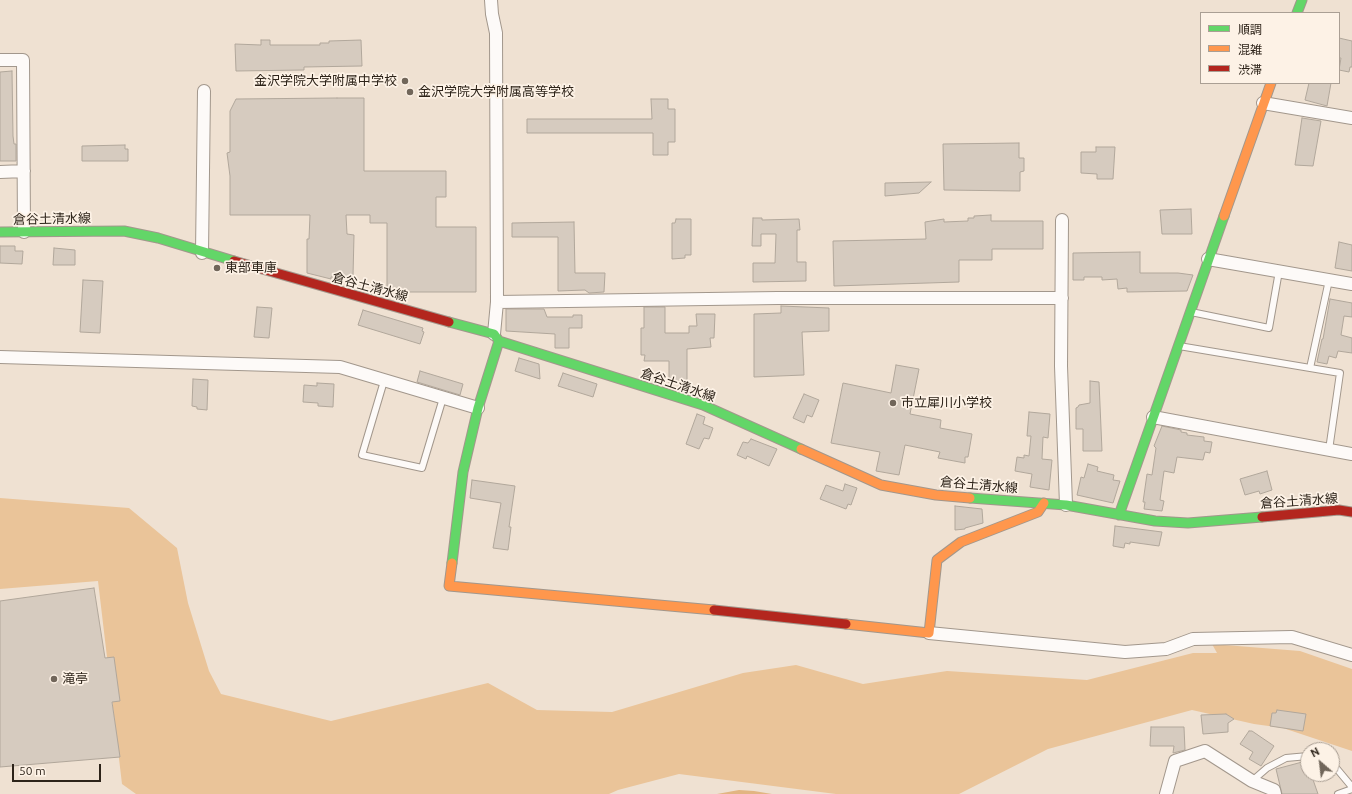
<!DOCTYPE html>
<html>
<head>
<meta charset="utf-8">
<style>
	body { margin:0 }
	#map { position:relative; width:1352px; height:794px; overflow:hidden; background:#efe1d2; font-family:Ubuntu,"Noto Sans JP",sans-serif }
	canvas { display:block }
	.legend { position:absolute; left:1200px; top:12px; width:140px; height:72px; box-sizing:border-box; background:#fdf2e6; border:1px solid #aa9f94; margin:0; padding:5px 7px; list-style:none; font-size:12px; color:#2d2319 }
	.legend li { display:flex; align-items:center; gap:8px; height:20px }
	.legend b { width:20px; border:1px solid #aa9f94 }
	.north { position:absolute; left:1300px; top:742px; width:40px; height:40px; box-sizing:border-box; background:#fdf2e6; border:1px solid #aa9f94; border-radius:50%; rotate:332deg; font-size:11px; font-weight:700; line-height:16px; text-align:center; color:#2d2319 }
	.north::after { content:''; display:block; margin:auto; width:14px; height:18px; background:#71665a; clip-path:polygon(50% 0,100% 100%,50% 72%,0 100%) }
	.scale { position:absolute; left:12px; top:764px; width:89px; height:18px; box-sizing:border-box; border:2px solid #2d2319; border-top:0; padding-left:5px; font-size:12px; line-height:14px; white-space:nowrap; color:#2d2319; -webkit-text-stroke:3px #fdf2e6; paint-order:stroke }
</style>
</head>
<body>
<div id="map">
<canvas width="1352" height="794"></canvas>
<ul class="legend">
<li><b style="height:5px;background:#63d668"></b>順調</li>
<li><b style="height:5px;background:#ff974d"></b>混雑</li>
<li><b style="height:5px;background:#b3261e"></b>渋滞</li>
</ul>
<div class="north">N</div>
<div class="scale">50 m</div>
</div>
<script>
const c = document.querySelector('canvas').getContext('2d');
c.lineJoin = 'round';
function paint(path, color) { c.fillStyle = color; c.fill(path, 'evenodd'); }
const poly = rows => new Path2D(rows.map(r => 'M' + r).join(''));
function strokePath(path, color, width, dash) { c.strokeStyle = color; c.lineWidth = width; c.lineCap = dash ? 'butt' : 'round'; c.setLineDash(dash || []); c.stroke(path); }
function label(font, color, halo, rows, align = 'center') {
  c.font = font + ' Ubuntu,"Noto Sans JP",sans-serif'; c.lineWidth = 3.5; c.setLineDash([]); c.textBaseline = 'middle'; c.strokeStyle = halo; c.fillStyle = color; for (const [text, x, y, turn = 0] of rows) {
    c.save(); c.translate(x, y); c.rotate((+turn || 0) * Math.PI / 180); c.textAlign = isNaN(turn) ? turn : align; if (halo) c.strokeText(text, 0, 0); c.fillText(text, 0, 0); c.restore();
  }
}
const forest = poly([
	[0,498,129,508,177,548,188,603,209,671,221,694,331,721,488,683,537,710,612,712,743,673,796,665,863,684,947,671,1087,680,1193,653,1217,653,1212,644,1300,651,1352,669,1352,751,1283,728,1254,724,1192,710,1048,749,959,794,836,794,679,774,618,790,609,794,136,794,122,784,98,581,0,589]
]);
const water = poly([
	[739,790,754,791,772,794,717,794]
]);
const building = poly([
	[1339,38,1352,41,1352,67,1350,67,1349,72,1339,70,1341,58,1339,58,1339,38],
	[261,40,270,40,270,45,320,45,320,43,329,43,329,41,361,40,362,66,304,67,304,70,236,71,235,44,261,45,261,40],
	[12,71,13,136,14,144,16,144,16,161,0,161,0,72,12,71],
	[1309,83,1331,83,1327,106,1305,100,1309,83],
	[337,98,364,98,364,171,446,171,446,197,436,197,436,227,476,227,476,292,387,292,387,223,370,223,370,215,346,215,347,234,354,235,353,276,331,277,331,279,307,273,307,239,309,239,310,215,230,215,230,176,227,153,230,152,230,111,236,99,337,98],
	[651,99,668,99,668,109,675,109,675,142,668,142,668,155,653,155,653,133,527,133,527,119,652,119,651,99],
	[1302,118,1321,121,1313,166,1295,165,1302,118],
	[1019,143,1019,158,1024,158,1024,171,1020,172,1020,191,944,190,943,144,1019,143],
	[125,145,125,149,128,149,128,161,82,161,82,146,125,145],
	[1096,147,1115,147,1113,179,1097,179,1097,174,1081,173,1081,152,1096,152,1096,147],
	[931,182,919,193,885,196,885,183,931,182],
	[1191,209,1192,234,1162,234,1160,210,1191,209],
	[991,215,991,221,1043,221,1043,249,992,249,992,260,959,260,959,282,834,286,833,241,926,239,925,222,944,219,944,222,968,221,968,218,974,218,974,216,991,215],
	[753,218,762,218,762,220,799,219,800,230,797,230,797,262,806,262,806,281,753,282,753,263,775,263,776,234,761,234,761,246,752,246,753,218],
	[676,219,691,219,691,255,685,255,685,258,672,259,672,223,675,223,676,219],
	[574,222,575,273,605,273,604,292,589,293,585,290,558,291,558,237,512,237,512,223,574,222],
	[1339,242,1352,245,1352,271,1335,268,1339,242],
	[0,246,15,246,15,251,23,251,22,264,0,263,0,246],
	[54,248,75,250,75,265,53,265,54,248],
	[1140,252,1140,273,1178,273,1193,275,1187,291,1127,292,1127,288,1118,289,1117,279,1102,280,1102,277,1084,277,1084,280,1073,280,1073,253,1140,252],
	[83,280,103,281,100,333,80,332,83,280],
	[1330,299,1352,303,1352,317,1344,316,1341,335,1352,338,1352,353,1338,351,1336,358,1329,356,1327,364,1317,362,1322,339,1323,339,1330,299],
	[781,306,829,308,829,331,802,332,804,375,754,377,754,314,781,313,781,306],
	[257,307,272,308,269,338,254,337,257,307],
	[644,307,665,307,665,333,689,333,689,326,697,326,696,314,715,314,714,338,710,338,711,347,687,349,687,383,669,383,669,361,644,361,645,355,641,355,641,328,644,328,644,307],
	[506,309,544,309,547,317,573,317,573,315,582,315,582,328,569,328,569,348,555,348,555,334,506,331,506,309],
	[363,310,423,328,422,331,424,332,420,344,358,325,363,310],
	[519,358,539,364,540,379,515,371,519,358],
	[896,365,919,369,910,414,941,420,940,428,972,434,968,457,965,457,965,463,938,458,940,452,905,445,899,475,876,471,880,452,831,443,843,383,891,393,896,365],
	[420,371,463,384,460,395,417,382,420,371],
	[563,373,597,384,593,397,558,386,563,373],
	[193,379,208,380,207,410,197,409,197,407,192,406,193,379],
	[1090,381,1099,382,1102,451,1083,451,1083,429,1076,429,1076,408,1078,407,1079,405,1090,403,1090,381],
	[317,383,334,384,333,407,318,406,318,403,303,402,304,385,317,386,317,383],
	[804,394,819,400,812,417,807,415,804,423,793,418,804,394],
	[1029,412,1050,414,1048,438,1043,437,1042,459,1052,460,1049,490,1030,487,1032,474,1015,471,1017,457,1024,458,1024,455,1029,456,1031,436,1027,436,1029,412],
	[697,414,705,417,703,424,713,428,709,439,704,438,699,449,686,444,697,414],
	[1162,426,1181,430,1181,432,1187,433,1187,435,1204,437,1204,441,1212,442,1210,453,1205,452,1203,460,1177,457,1174,473,1164,471,1160,500,1164,501,1162,511,1144,509,1145,502,1143,502,1147,474,1152,475,1156,448,1154,446,1162,426],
	[751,439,777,449,769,466,747,456,746,459,737,455,743,442,748,443,751,439],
	[1088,464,1098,467,1097,471,1114,475,1113,480,1120,481,1113,503,1077,495,1081,477,1084,478,1088,464],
	[1267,471,1272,490,1260,494,1259,491,1245,495,1240,479,1267,471],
	[472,480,515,486,509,527,511,527,508,550,493,548,501,503,470,498,472,480],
	[845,484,857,488,851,505,848,504,846,509,820,499,826,485,843,491,845,484],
	[955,506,982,509,983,523,965,528,965,529,955,530,955,506],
	[1115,526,1162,532,1159,546,1130,542,1130,544,1125,543,1124,548,1113,546,1115,526],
	[94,588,105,658,114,657,120,701,112,702,120,757,0,767,0,601,94,588],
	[1277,710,1306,714,1303,731,1270,726,1272,713,1276,713,1277,710],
	[1226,714,1234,719,1228,723,1228,732,1203,734,1201,715,1226,714],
	[1151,727,1184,727,1185,750,1173,753,1174,746,1150,746,1151,727],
	[1249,731,1252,731,1274,746,1261,766,1249,759,1253,752,1240,744,1249,731],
	[1306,761,1308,774,1311,774,1318,794,1282,794,1276,769,1306,761]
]);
const lane = poly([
	[1191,312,1269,328,1279,271],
	[1179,346,1340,373,1329,450],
	[1310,368,1329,280],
	[384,381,362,455,422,468,443,398],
	[1332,763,1352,787],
	[1252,781,1267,768,1286,758,1308,756],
	[1338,794,1352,789]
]);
const street = poly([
	[491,0,492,14,496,33,497,302,494,334],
	[0,60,23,60,24,232],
	[1263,103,1352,118],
	[0,172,24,171],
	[1062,220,1061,366,1066,505],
	[202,253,204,91],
	[1208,259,1352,284],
	[497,302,778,298,1062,298],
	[0,357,340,367,478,408],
	[1153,417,1352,454],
	[929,633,1125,652,1166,649,1193,639,1292,637,1352,655],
	[1166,794,1175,761,1205,751,1252,781,1274,790,1275,794]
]);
const fast = poly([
	[1297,13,1302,0],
	[0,232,124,231,158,238,234,261],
	[449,322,494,334,499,341,703,405,801,449],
	[970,498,1066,505,1155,521,1188,523,1262,517],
	[1119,515,1224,216],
	[452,563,463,472,478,408,499,341]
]);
const slow = poly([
	[1224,216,1271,83],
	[801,449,881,485,936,495,970,498],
	[452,563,449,586,714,610],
	[846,624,929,633,937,560,961,542,1038,512,1044,503]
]);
const jam = poly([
	[234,261,449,322],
	[1262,517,1339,510,1352,512],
	[714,610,846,624]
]);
const markers = [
	[405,81,4,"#71665a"],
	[410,92,4,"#71665a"],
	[217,268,4,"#71665a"],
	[893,403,4,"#71665a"],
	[54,679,4,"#71665a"]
];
const poiNames = [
	["金沢学院大学附属中学校",397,81,"right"],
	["金沢学院大学附属高等学校",418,92],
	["東部車庫",225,268],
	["市立犀川小学校",901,403],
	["滝亭",62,679]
];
const streetNames = [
	["倉谷土清水線",52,219,-1],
	["倉谷土清水線",370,287,15],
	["倉谷土清水線",678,385,19],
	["倉谷土清水線",979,485,5],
	["倉谷土清水線",1299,501,-4]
];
paint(forest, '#eac499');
paint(water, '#e2b582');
paint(building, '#d6cbbf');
strokePath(building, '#b1a79b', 1);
strokePath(lane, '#a2978c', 8);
strokePath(street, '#a2978c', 14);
strokePath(fast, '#a2978c', 11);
strokePath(slow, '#a2978c', 11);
strokePath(jam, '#a2978c', 11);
strokePath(lane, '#fdfaf8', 6);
strokePath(street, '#fdfaf8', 12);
strokePath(fast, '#63d668', 9);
strokePath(slow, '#ff974d', 9);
strokePath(jam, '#b3261e', 9);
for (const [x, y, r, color] of markers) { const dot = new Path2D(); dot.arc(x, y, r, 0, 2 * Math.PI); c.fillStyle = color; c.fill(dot); strokePath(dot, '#fdf2e6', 1.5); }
label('13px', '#2d2319', '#fdf2e6', poiNames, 'left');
label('13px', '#2d2319', '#fdf2e6', streetNames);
</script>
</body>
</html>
